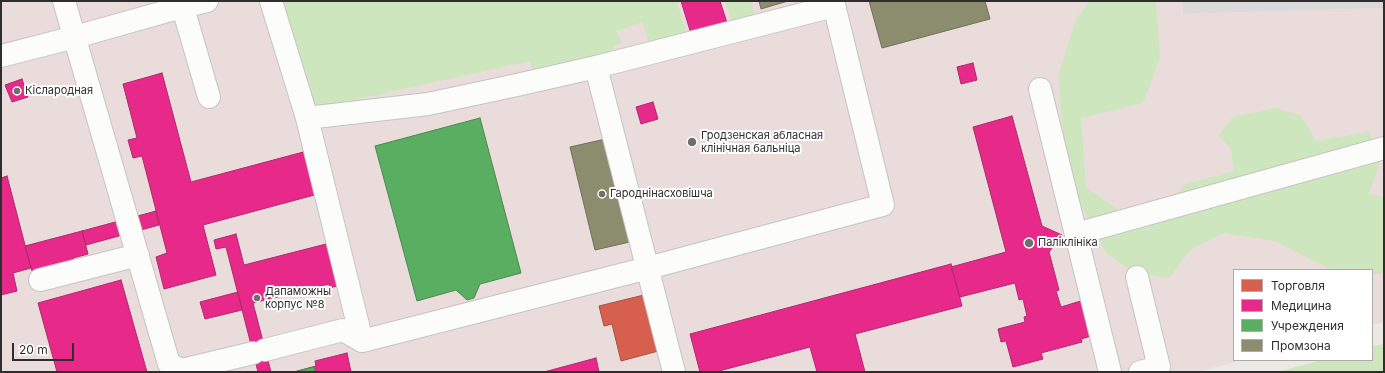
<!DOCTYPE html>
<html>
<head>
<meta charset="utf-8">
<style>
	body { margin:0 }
	#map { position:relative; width:1385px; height:373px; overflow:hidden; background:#ece8e4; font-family:Inter,sans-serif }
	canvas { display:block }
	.frame { position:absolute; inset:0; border:2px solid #2e2e2e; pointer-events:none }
	.legend { position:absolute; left:1233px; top:269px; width:140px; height:92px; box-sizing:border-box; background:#fff; border:1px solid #ababab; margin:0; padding:5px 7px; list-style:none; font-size:12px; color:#2e2e2e }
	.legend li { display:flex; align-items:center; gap:8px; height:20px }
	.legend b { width:20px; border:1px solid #ababab }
	.scale { position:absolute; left:12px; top:343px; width:62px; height:18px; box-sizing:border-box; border:2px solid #2e2e2e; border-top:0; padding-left:5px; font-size:12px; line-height:14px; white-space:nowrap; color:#2e2e2e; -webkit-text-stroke:3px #fff; paint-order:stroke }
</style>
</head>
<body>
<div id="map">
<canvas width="1385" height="373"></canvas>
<div class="frame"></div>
<ul class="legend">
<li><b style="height:11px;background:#d6604d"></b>Торговля</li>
<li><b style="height:11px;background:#e7298a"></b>Медицина</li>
<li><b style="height:11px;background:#5aae61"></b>Учреждения</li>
<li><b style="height:11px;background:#8c8c6e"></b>Промзона</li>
</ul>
<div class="scale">20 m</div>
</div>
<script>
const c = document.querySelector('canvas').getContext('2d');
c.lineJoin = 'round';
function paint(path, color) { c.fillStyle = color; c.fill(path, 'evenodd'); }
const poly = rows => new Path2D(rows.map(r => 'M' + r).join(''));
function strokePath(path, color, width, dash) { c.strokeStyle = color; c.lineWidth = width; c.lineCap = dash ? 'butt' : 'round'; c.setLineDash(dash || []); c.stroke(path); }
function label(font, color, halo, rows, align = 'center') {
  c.font = font + ' Inter,sans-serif'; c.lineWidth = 4; c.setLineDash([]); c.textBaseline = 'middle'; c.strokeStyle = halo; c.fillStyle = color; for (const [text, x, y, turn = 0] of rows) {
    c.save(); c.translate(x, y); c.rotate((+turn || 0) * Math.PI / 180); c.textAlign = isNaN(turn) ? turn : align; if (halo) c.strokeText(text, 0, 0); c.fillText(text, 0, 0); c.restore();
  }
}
const industrial = poly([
	[1182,1,1384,1,1384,8,1183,14]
]);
const medical = poly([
	[1,1,1182,1,1183,14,1384,8,1384,322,1372,325,1372,270,1234,270,1234,360,1242,360,1197,372,4,372,1,361]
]);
const green = poly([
	[282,1,677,1,687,37,650,46,642,22,616,31,622,43,613,46,614,52,534,73,530,61,313,109],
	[725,1,751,1,756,19,733,25],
	[1090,1,1156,1,1160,58,1143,103,1081,118,1086,187,1147,230,1184,185,1234,171,1231,148,1218,136,1233,117,1276,108,1300,115,1310,130,1315,141,1369,132,1381,159,1369,193,1384,198,1384,267,1382,274,1372,274,1372,270,1331,270,1275,241,1223,233,1191,249,1169,278,1132,272,1106,253,1067,177,1058,77,1076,19],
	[1384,344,1384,372,1278,372,1321,360,1372,360,1372,346]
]);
const shops = poly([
	[648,294,662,350,621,361,612,324,604,326,599,306,648,294]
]);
const health = poly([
	[681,1,720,1,728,26,692,37,681,1],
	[973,63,977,80,961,84,957,67,973,63],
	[162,73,191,182,307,151,318,194,203,225,216,275,164,289,156,257,167,253,142,156,133,158,128,140,137,138,123,84,162,73],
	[22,79,28,97,12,102,5,85,22,79],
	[653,102,658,119,641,124,636,107,653,102],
	[1012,116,1042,226,1062,235,1049,252,1059,290,1056,291,1061,307,1084,300,1098,334,1081,339,1082,342,1041,353,1043,359,1013,367,1006,341,1001,342,998,329,1025,322,1024,317,1027,316,1023,299,1019,300,1015,283,960,297,951,267,1006,252,973,127,1012,116],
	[7,176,31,268,13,273,17,291,1,295,1,178,7,176],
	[156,211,159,225,86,245,82,231,156,211],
	[82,231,88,254,73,258,74,260,32,271,25,246,82,231],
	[236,234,244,265,330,243,340,285,330,288,329,284,253,303,271,372,258,372,226,247,216,249,214,240,236,234],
	[951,264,962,306,855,334,865,372,817,372,810,347,715,372,700,372,690,334,951,264],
	[121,280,147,372,57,372,38,303,121,280],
	[238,292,242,310,205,319,200,302,238,292],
	[347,353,351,372,294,372,316,366,315,361,347,353],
	[596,358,599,372,544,372,596,358]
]);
const public = poly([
	[480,118,521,273,480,284,474,298,467,300,456,290,417,301,375,146,480,118],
	[314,367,315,372,294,372,314,367]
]);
const industry = poly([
	[759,1,788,1,761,9,759,1],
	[869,1,985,1,990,19,882,48,869,1],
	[610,138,634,241,595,250,570,147,610,138]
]);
const minor = poly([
	[64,1,169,364,182,370,253,353],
	[181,1,209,97],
	[271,1,307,118,362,341],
	[1,56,75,37,182,7,207,1],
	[596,67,674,372],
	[1040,89,1110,372],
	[307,118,428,104,517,85,596,67,834,6],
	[1076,234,1384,148],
	[1137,277,1159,367,1140,372],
	[40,280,138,255],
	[265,350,343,330,362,341,648,268,883,205,833,1]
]);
const markers = [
	[17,91,4,"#706f6e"],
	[692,142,5,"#706f6e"],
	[602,194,4,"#706f6e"],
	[1029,243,5,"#706f6e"],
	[257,298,4,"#706f6e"]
];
const poiNames = [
	["Кіслародная",25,91],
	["Гродзенская абласная",701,136],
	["клінічная бальніца",701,149],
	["Гароднінасховішча",610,194],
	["Паліклініка",1038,243],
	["Дапаможны",265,292],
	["корпус №8",265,305]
];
paint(industrial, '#dcd9db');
paint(medical, '#e9dcdb');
paint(green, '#cee6be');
paint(shops, '#d6604d');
strokePath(shops, '#a45144', 1);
paint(health, '#e7298a');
strokePath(health, '#b02a6e', 1);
paint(public, '#5aae61');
strokePath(public, '#4d8852', 1);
paint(industry, '#8c8c6e');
strokePath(industry, '#70705b', 1);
strokePath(minor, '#c5c4c5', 24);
strokePath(minor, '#fcfcfb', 22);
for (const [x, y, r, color] of markers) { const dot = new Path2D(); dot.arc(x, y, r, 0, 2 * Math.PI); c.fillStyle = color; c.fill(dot); strokePath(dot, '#fff', 1.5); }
label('11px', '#2e2e2e', '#fff', poiNames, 'left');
</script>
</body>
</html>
